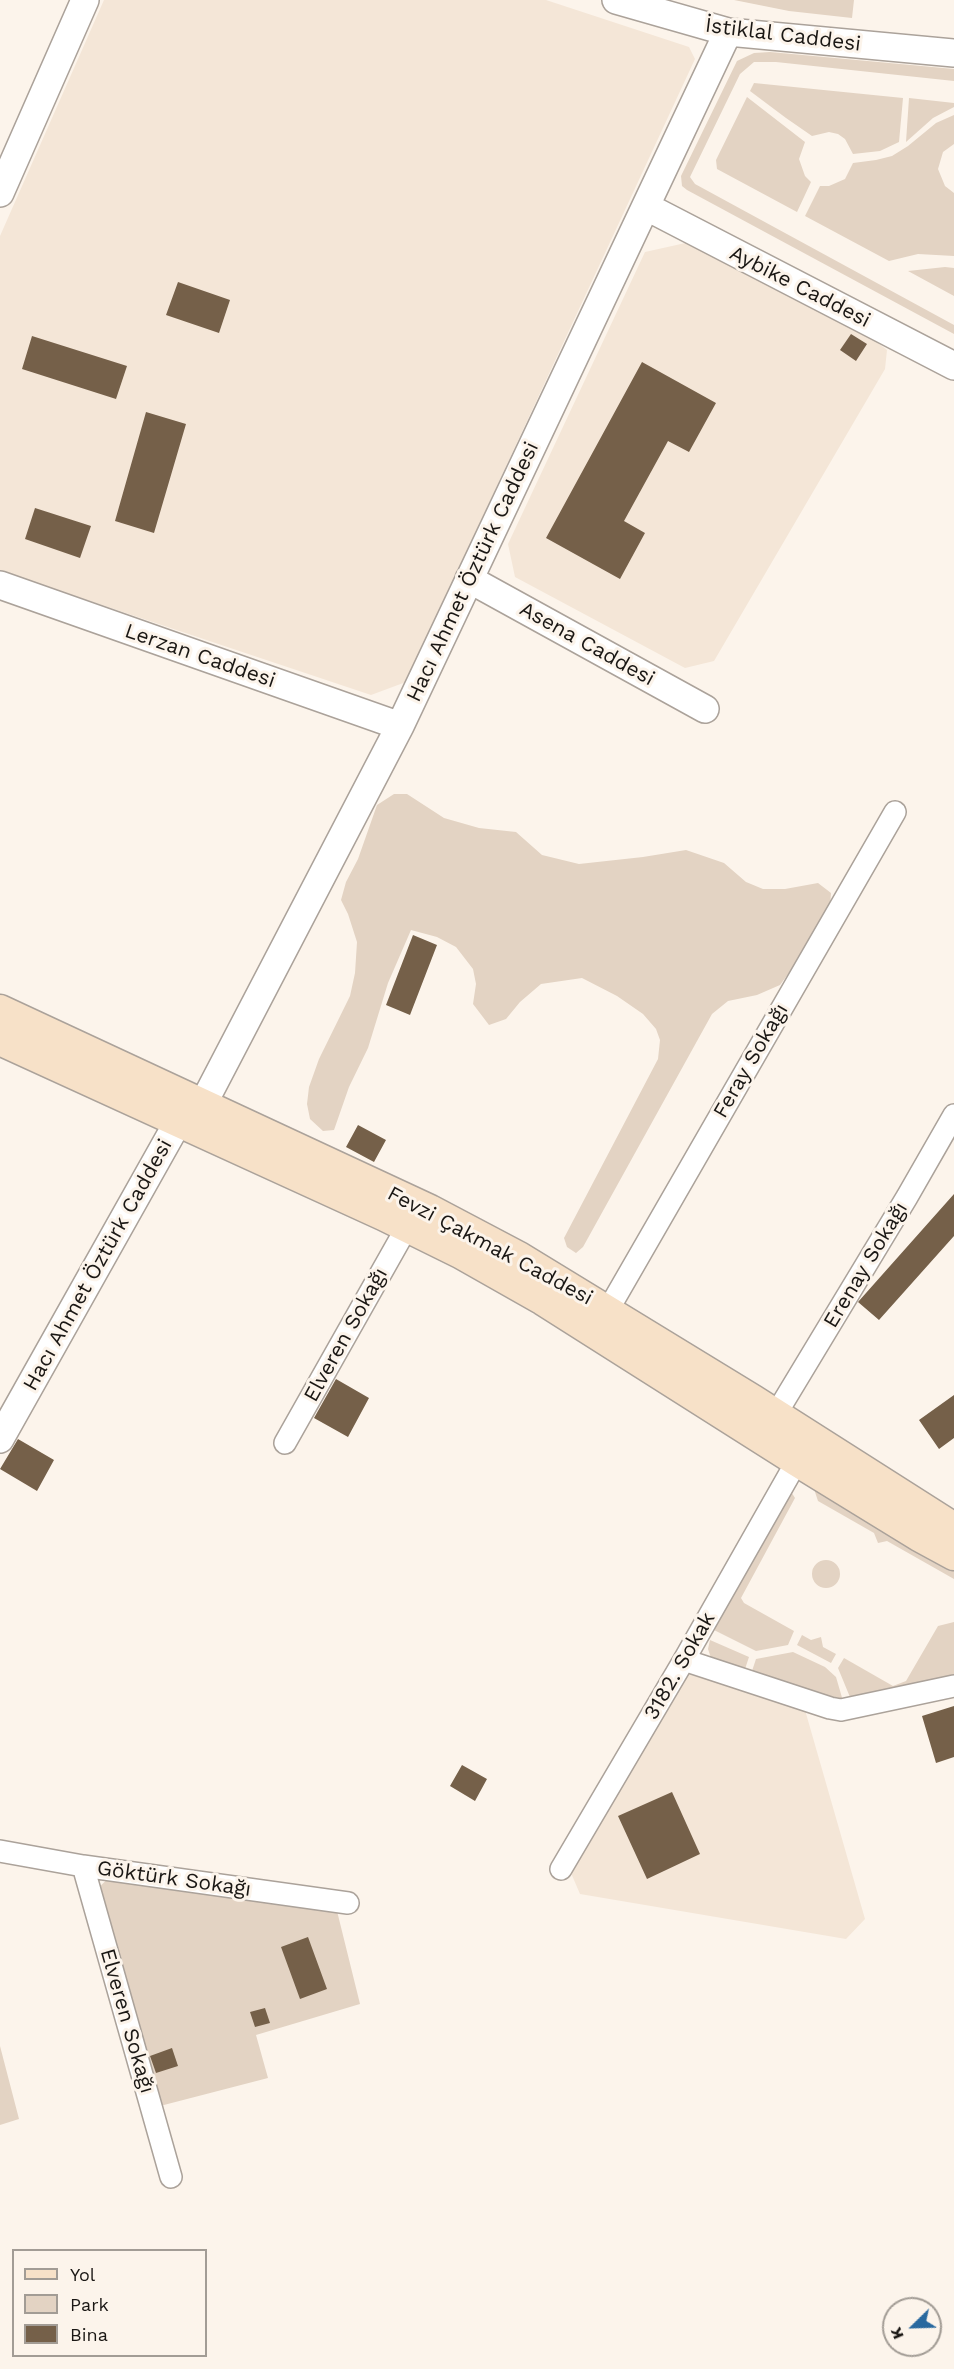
<!DOCTYPE html>
<html>
<head>
<meta charset="utf-8">
<style>
	body { margin:0 }
	#map { position:relative; width:954px; height:2369px; overflow:hidden; background:#fcf4eb; font-family:"Work Sans",sans-serif }
	canvas { display:block }
	.legend { position:absolute; left:12px; top:2249px; width:195px; height:108px; box-sizing:border-box; background:#fcf4eb; border:2px solid #a29c95; margin:0; padding:8px 10px; list-style:none; font-size:18px; color:#1a1714 }
	.legend li { display:flex; align-items:center; gap:12px; height:30px }
	.legend b { width:30px; border:2px solid #a29c95 }
	.north { position:absolute; left:882px; top:2297px; width:60px; height:60px; box-sizing:border-box; background:#fcf4eb; border:2px solid #a29c95; border-radius:50%; rotate:247deg; font-size:16px; font-weight:700; line-height:24px; text-align:center; color:#1a1714 }
	.north::after { content:''; display:block; margin:auto; width:21px; height:27px; background:#29699f; clip-path:polygon(50% 0,100% 100%,50% 72%,0 100%) }
</style>
</head>
<body>
<div id="map">
<canvas width="954" height="2369"></canvas>
<ul class="legend">
<li><b style="height:8px;background:#f7e1c8"></b>Yol</li>
<li><b style="height:16px;background:#e3d3c3"></b>Park</li>
<li><b style="height:16px;background:#756049"></b>Bina</li>
</ul>
<div class="north">K</div>
</div>
<script>
const c = document.querySelector('canvas').getContext('2d');
c.lineJoin = 'round';
function paint(path, color) { c.fillStyle = color; c.fill(path, 'evenodd'); }
const poly = rows => new Path2D(rows.map(r => 'M' + r).join(''));
function strokePath(path, color, width, dash) { c.strokeStyle = color; c.lineWidth = width; c.lineCap = dash ? 'butt' : 'round'; c.setLineDash(dash || []); c.stroke(path); }
function label(font, color, halo, rows, align = 'center') {
  c.font = font + ' "Work Sans",sans-serif'; c.lineWidth = 6; c.setLineDash([]); c.textBaseline = 'middle'; c.strokeStyle = halo; c.fillStyle = color; for (const [text, x, y, turn = 0] of rows) {
    c.save(); c.translate(x, y); c.rotate((+turn || 0) * Math.PI / 180); c.textAlign = isNaN(turn) ? turn : align; if (halo) c.strokeText(text, 0, 0); c.fillText(text, 0, 0); c.restore();
  }
}
const built = poly([
	[104,0,546,0,689,47,695,59,406,682,371,695,0,571,0,236],
	[690,242,869,336,887,350,885,369,714,661,685,668,515,577,508,544,645,252],
	[682,1672,805,1710,865,1919,846,1939,580,1894,571,1873]
]);
const green = poly([
	[734,0,854,0,852,18,789,11],
	[770,52,954,69,954,81,776,62,754,62,740,74,690,177,695,184,954,325,954,334,687,190,682,186,681,176,737,61,754,53],
	[754,83,903,98,899,142,880,151,853,154,845,139,838,134,829,132,812,136,786,118,750,91],
	[747,97,805,142,799,159,805,176,811,182,797,212,717,169,716,160],
	[909,98,954,103,954,107,933,118,906,142],
	[954,115,954,144,943,152,938,169,945,186,954,193,954,256,918,254,889,261,805,216,820,186,829,186,845,179,853,163,876,160,892,156,908,146,936,123],
	[945,267,954,268,954,296,908,271],
	[394,794,407,794,444,818,479,828,516,832,542,855,579,864,643,857,686,850,724,863,746,882,763,889,785,889,818,883,831,893,830,907,803,954,780,985,757,995,728,1001,712,1014,583,1247,576,1253,567,1247,564,1238,658,1059,660,1040,656,1029,643,1014,617,996,582,978,541,984,520,1002,506,1019,489,1025,473,1004,476,984,473,969,456,947,437,937,411,930,388,983,368,1048,349,1087,334,1130,323,1131,310,1119,307,1104,309,1087,319,1059,350,996,355,973,357,942,348,914,341,900,346,882,358,859,377,805],
	[813,1486,954,1569,954,1579,887,1541,878,1543,874,1533,818,1501],
	[790,1490,795,1498,741,1598,744,1603,794,1631,788,1645,756,1651,714,1630],
	'812 1574a14 14 0 1 1 28 0a14 14 0 1 1-28 0Z',
	[954,1622,954,1679,852,1702,838,1668,844,1658,893,1686,906,1681,938,1626],
	[802,1635,811,1640,821,1637,823,1647,836,1654,831,1663,797,1645],
	[710,1640,749,1657,745,1669,711,1658,708,1649],
	[793,1652,825,1667,836,1677,843,1701,752,1671,756,1659],
	[113,1874,337,1911,360,2004,256,2035,268,2078,160,2106,96,1890],
	[0,2046,19,2119,0,2125]
]);
const building = poly([
	[178,282,230,300,219,333,166,315],
	[851,334,867,344,856,361,840,350],
	[32,336,127,366,116,399,22,369],
	[642,362,716,403,689,452,668,441,624,521,645,533,620,579,546,538],
	[146,412,186,424,154,533,115,521],
	[35,508,91,526,80,558,25,539],
	[413,935,437,945,410,1015,386,1005],
	[358,1125,386,1140,374,1162,346,1147],
	[954,1194,954,1236,879,1320,858,1302],
	[336,1379,369,1398,348,1437,314,1418],
	[954,1395,954,1438,939,1449,919,1420],
	[18,1439,54,1460,37,1491,0,1469],
	[954,1706,954,1757,936,1763,922,1716],
	[462,1765,487,1779,475,1801,450,1786],
	[672,1792,700,1854,647,1879,618,1816],
	[308,1937,327,1989,300,1999,281,1947],
	[265,2008,270,2023,255,2027,250,2012],
	[172,2048,178,2066,156,2073,150,2056]
]);
const minor = poly([
	[608,1310,895,812],
	[776,1414,907,1197,954,1115],
	[285,1443,407,1227],
	[684,1660,830,1708,841,1710,954,1686],
	[0,1851,83,1866,348,1903],
	[83,1866,171,2177],
	[561,1869,684,1660,797,1461]
]);
const tertiary = poly([
	[616,0,728,32,954,53],
	[0,193,85,0],
	[647,207,954,366],
	[469,579,705,709],
	[0,585,400,726],
	[203,1104,400,726,728,32],
	[0,1439,178,1122]
]);
const secondary = poly([
	[0,1010,430,1210,519,1257,753,1400,954,1528],
	[0,1040,383,1215,460,1253,543,1300,797,1461,919,1536,954,1555]
]);
const streetNames = [
	["İstiklal Caddesi",783,35,7],
	["Aybike Caddesi",800,287,27],
	["Hacı Ahmet Öztürk Caddesi",473,572,-65],
	["Asena Caddesi",587,644,29],
	["Lerzan Caddesi",200,656,19],
	["Feray Sokağı",751,1061,-60],
	["Fevzi Çakmak Caddesi",490,1246,28],
	["Hacı Ahmet Öztürk Caddesi",98,1265,-61],
	["Erenay Sokağı",866,1265,-59],
	["Elveren Sokağı",346,1335,-61],
	["3182. Sokak",680,1666,-60],
	["Göktürk Sokağı",174,1879,8],
	["Elveren Sokağı",127,2021,74]
];
paint(built, '#f4e6d7');
paint(green, '#e3d3c3');
paint(building, '#756049');
strokePath(minor, '#aba29a', 24);
strokePath(tertiary, '#aba29a', 30);
strokePath(secondary, '#aba29a', 33);
strokePath(minor, '#fff', 21);
strokePath(tertiary, '#fff', 27);
strokePath(secondary, '#f7e1c8', 30);
label('21px', '#1a1714', '#fcf4eb', streetNames);
</script>
</body>
</html>
